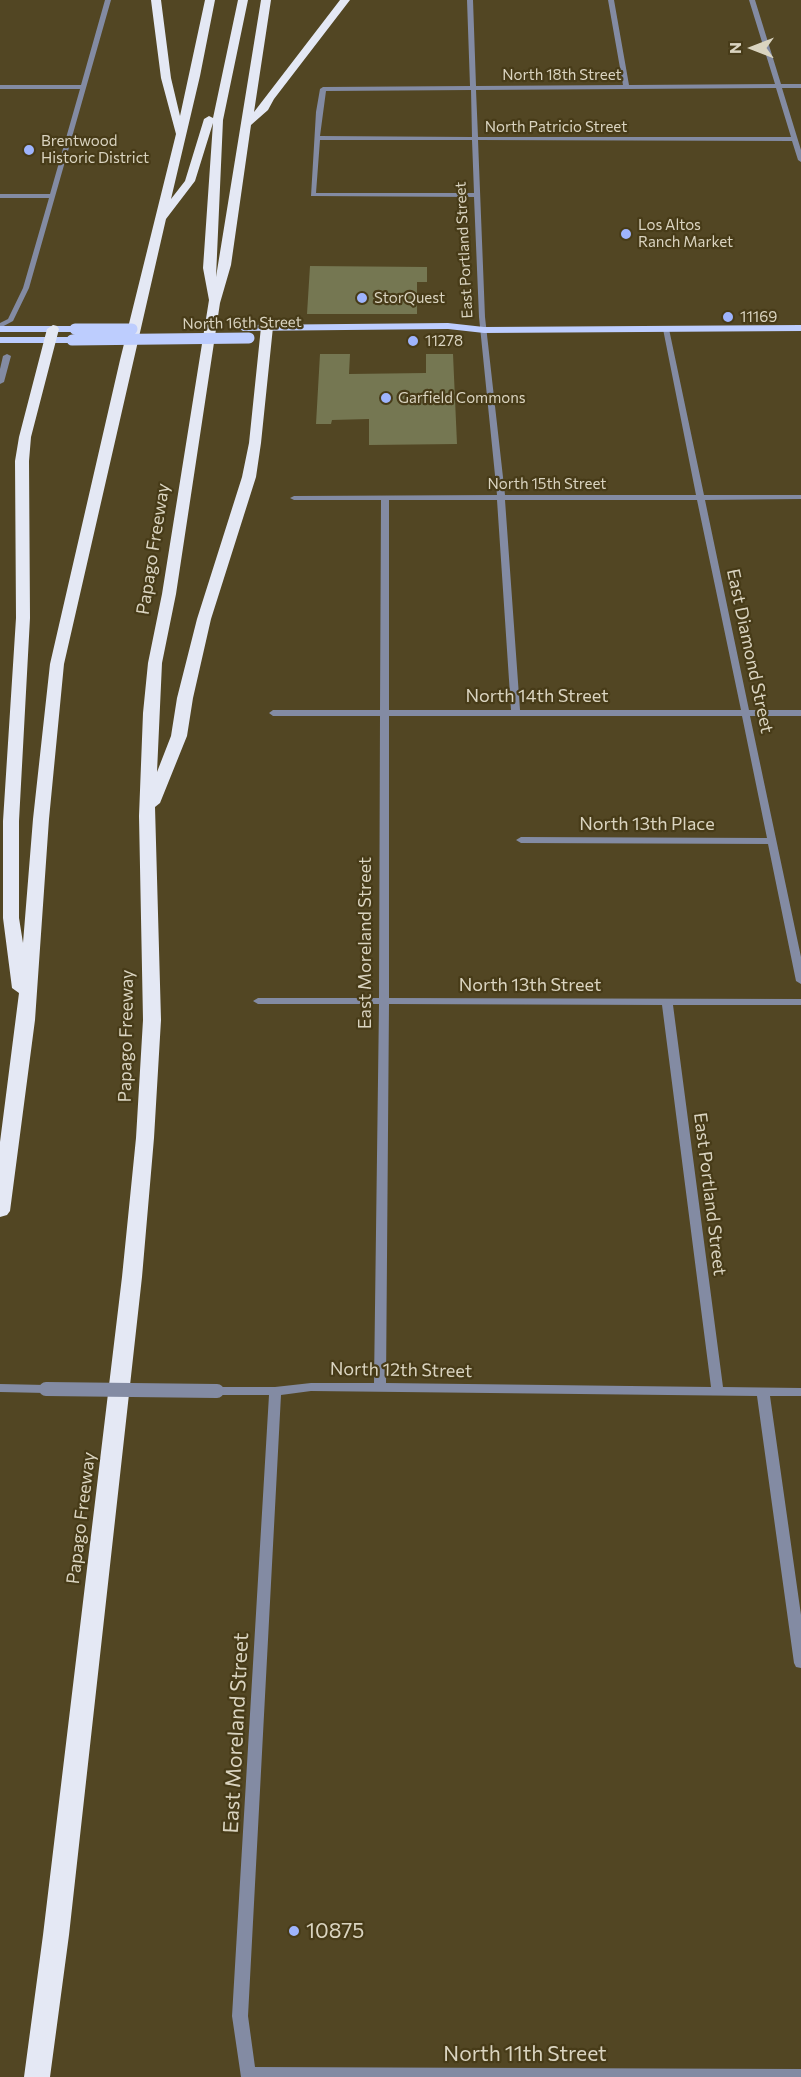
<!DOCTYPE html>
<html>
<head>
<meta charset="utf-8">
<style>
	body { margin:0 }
	#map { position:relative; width:801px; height:2077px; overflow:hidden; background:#524623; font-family:Commissioner,sans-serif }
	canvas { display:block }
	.north { position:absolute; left:723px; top:18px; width:60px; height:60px; -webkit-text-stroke:4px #473b18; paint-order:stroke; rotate:270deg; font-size:16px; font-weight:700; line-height:24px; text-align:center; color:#dad4c0 }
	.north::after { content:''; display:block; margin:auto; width:21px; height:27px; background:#dad4c0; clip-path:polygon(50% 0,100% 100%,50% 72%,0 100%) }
</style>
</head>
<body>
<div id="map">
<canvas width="801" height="2077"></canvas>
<div class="north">N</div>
</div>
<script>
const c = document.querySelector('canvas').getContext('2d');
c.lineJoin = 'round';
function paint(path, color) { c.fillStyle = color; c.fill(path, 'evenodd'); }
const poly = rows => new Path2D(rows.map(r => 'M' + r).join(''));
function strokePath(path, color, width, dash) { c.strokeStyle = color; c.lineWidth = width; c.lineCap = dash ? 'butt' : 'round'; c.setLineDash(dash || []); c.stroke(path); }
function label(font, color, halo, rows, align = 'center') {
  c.font = font + ' Commissioner,sans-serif'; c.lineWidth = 4.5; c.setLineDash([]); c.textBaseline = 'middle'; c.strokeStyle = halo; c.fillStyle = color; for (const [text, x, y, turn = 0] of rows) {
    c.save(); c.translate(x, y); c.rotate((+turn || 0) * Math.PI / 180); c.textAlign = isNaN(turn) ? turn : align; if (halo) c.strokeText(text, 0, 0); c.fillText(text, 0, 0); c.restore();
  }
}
const building = poly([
	[310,266,427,267,427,282,417,282,417,314,307,314],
	[320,354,350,354,349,374,426,373,426,354,453,354,457,444,369,445,369,419,332,420,331,424,316,424]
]);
const minor = poly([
	[105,0,111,0,29,288,13,321,0,328,0,323,8,319,23,288,49,198,0,198,0,194,50,194,80,89,0,89,0,85,81,85,105,0],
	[467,0,473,0,476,86,623,85,608,0,614,0,629,85,775,84,749,0,755,0,781,84,801,84,801,88,782,88,801,150,801,162,798,160,792,141,478,140,485,317,505,495,696,495,663,329,666,327,669,329,704,495,801,495,801,499,705,500,749,710,801,710,801,716,750,716,801,957,801,984,796,981,768,844,521,843,516,840,521,837,767,838,742,716,389,716,389,998,801,999,801,1005,673,1005,723,1387,801,1388,801,1396,770,1396,801,1615,801,1668,796,1667,794,1663,757,1396,311,1391,281,1395,248,2016,255,2067,801,2069,801,2077,241,2077,232,2016,269,1395,217,1395,213,1394,211,1391,213,1388,217,1387,275,1387,311,1383,374,1383,379,1004,258,1004,253,1001,258,998,379,998,380,716,273,716,269,713,273,710,380,710,381,500,294,500,290,498,294,496,497,495,479,317,474,197,311,196,316,112,320,89,323,87,470,86,467,0],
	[776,88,791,137,478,137,476,90,776,88],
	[471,90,472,137,320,136,326,91,471,90],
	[320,140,472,140,474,193,316,193,320,140],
	[389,500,497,500,511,710,389,710,389,500],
	[505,500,697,500,741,710,520,710,505,500],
	[389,1004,662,1005,711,1387,386,1383,389,1004],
	[7,354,11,356,4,382,0,384,0,369,3,356,7,354],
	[0,1384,46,1385,50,1386,52,1389,50,1392,46,1393,0,1392,0,1384]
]);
const major = poly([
	[448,323,484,327,801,325,801,331,484,333,448,329,243,331,238,328,243,325,448,323],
	[0,326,75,326,80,329,75,332,0,332,0,326],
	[0,337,72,337,77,340,72,343,0,343,0,337]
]);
const highway = poly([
	[151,0,161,0,171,78,180,116,205,0,215,0,200,76,171,199,185,181,204,119,209,116,213,118,238,0,248,0,223,120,216,277,261,0,271,0,254,112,340,0,350,0,274,99,268,110,251,125,231,265,220,303,176,594,162,663,157,772,171,736,177,698,197,619,242,477,249,443,261,327,267,323,271,324,273,327,261,443,256,477,211,619,193,698,187,736,160,803,155,807,161,1020,154,1138,142,1277,69,1935,50,2077,24,2077,43,1935,122,1277,136,1138,143,1020,139,816,143,713,148,663,162,594,209,300,203,268,213,123,195,181,166,219,64,664,49,819,35,1020,10,1211,7,1215,0,1217,0,1142,19,993,12,988,3,918,3,821,16,618,15,461,19,437,47,329,53,325,57,326,59,329,31,437,29,461,30,618,19,821,19,918,23,943,33,819,50,664,120,360,176,134,161,78,151,0]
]);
const minorBridge = poly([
	[46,1389,217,1391]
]);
const majorBridgeFar1 = poly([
	[75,329,132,329]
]);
const majorBridge = poly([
	[75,329,132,329],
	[72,340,249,338]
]);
const markers = [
	[29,150,6,"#9eb4fd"],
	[626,234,6,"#9eb4fd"],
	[362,298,6,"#9eb4fd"],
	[728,317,6,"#9eb4fd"],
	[413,341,6,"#9eb4fd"],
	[386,398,6,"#9eb4fd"],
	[294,1931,6,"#9eb4fd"]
];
const farStreetnames = [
	["North 18th Street",562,75],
	["North Patricio Street",556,127],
	["East Portland Street",464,250,-93],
	["North 16th Street",242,323,-1],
	["North 15th Street",547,484]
];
const farPoinames = [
	["Brentwood",41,141],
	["Historic District",41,158],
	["Los Altos",638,225],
	["Ranch Market",638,242],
	["StorQuest",374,298],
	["11169",740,317],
	["11278",425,341],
	["Garfield Commons",398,398]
];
const streetNames = [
	["Papago Freeway",153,549,-81],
	["East Diamond Street",750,651,78],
	["North 14th Street",537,696],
	["North 13th Place",647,824],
	["East Moreland Street",365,943,-90],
	["North 13th Street",530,985],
	["Papago Freeway",126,1036,-89],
	["East Portland Street",710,1194,83],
	["North 12th Street",401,1370,1],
	["Papago Freeway",81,1518,-83]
];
const nearStreetnames = [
	["East Moreland Street",236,1733,-87],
	["North 11th Street",525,2054]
];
const nearPoinames = [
	["10875",306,1931]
];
paint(building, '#757752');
paint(minor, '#838ba3');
paint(major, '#bdcdfe');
paint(highway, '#e4e8f4');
strokePath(minorBridge, '#838ba3', 14);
strokePath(majorBridgeFar1, '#bdcdfe', 9);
strokePath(majorBridge, '#bdcdfe', 11);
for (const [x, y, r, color] of markers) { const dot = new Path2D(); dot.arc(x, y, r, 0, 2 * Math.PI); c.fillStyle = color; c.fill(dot); strokePath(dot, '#473b18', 2); }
label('15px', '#dad4c0', '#473b18', farStreetnames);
label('15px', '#dad4c0', '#473b18', farPoinames, 'left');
label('18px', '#dad4c0', '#473b18', streetNames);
label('21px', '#dad4c0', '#473b18', nearStreetnames);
label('21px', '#dad4c0', '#473b18', nearPoinames, 'left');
</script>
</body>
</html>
